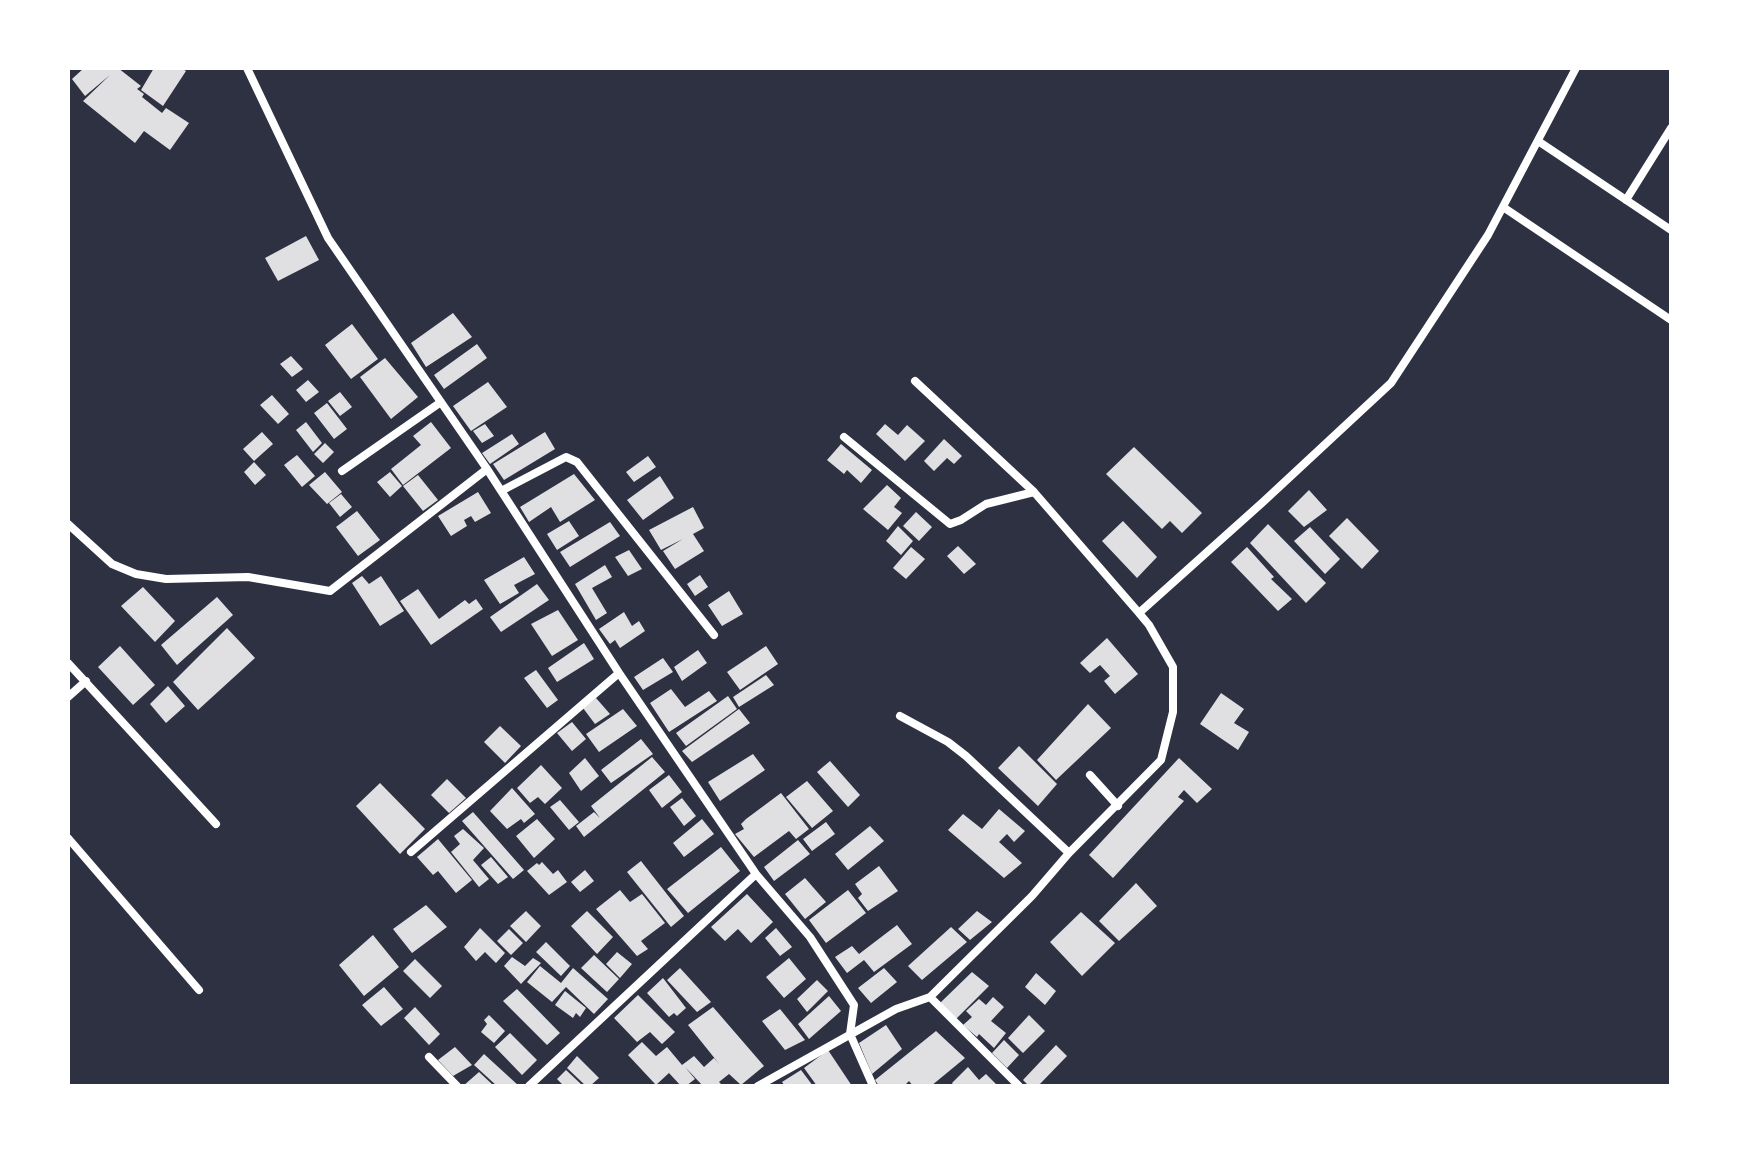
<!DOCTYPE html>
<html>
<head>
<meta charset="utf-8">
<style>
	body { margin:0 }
	#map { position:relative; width:1739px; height:1154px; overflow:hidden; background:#2d3142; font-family:"DM Sans",sans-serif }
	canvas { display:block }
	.frame { position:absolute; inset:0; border:70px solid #fff; pointer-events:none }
</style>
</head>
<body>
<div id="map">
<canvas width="1739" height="1154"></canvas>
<div class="frame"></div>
</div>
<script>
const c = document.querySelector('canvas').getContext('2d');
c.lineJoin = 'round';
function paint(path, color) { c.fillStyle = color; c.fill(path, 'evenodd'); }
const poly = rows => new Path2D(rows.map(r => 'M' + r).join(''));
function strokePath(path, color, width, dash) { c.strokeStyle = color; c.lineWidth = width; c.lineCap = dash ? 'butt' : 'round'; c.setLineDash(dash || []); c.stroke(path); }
const building = poly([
	[84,68,118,68,141,86,137,89,144,94,142,97,162,113,166,108,189,123,170,150,144,131,135,143,83,101,110,75,85,96,72,79],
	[154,68,181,68,186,71,163,106,141,90],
	[306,236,319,260,278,281,265,258],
	[453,313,472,337,426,367,411,343],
	[352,324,378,359,351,379,325,345],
	[477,344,487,358,444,389,434,375],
	[291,356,303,369,292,377,280,364],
	[385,358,418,397,391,419,360,377],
	[308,380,319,392,306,402,296,390],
	[488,382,507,407,471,431,453,406],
	[340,392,352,407,340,416,328,401],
	[272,395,289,414,278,424,260,405],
	[327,403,347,429,334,439,314,413],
	[306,422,322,443,313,452,296,430],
	[431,422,451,448,403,485,391,469,421,445,413,436],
	[485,424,494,436,482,443,473,431],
	[885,424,898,435,907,425,925,441,905,461,876,434],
	[262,432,273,444,254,461,243,449],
	[545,432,555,449,504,480,493,464],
	[512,434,519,444,490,464,482,453],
	[944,439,962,456,954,464,947,458,934,471,924,461],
	[325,443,334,452,323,463,314,454],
	[841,444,872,470,861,483,847,470,844,474,827,460],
	[1134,447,1202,513,1182,533,1170,521,1162,529,1106,474],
	[297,455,315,476,302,487,284,465],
	[648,456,656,467,634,482,626,472],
	[254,462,266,475,255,485,244,472],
	[325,472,342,492,327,504,309,485],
	[390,472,402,486,390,497,377,482],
	[574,474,595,500,560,522,551,507,529,522,520,507],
	[418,475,438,500,423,511,403,486],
	[660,476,674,498,643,520,627,500],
	[887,485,901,498,894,507,902,513,888,530,863,509],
	[1309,490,1327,510,1304,527,1288,511],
	[478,492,491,513,475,522,471,516,464,520,467,526,451,536,438,516],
	[341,494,352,507,340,517,329,503],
	[693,507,704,528,693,534,704,551,675,569,663,551,683,539,661,550,649,530],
	[357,511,380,540,358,556,336,527],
	[916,512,932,527,919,541,903,526],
	[1347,518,1379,551,1362,569,1329,536],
	[569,521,579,536,557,550,547,534],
	[1123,521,1157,557,1137,578,1102,541],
	[610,522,620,536,570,567,560,552],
	[1268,524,1326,583,1306,603,1250,543],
	[898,526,913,541,901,555,886,541],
	[1310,527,1340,559,1325,574,1294,541],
	[958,546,976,564,964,574,947,556],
	[911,547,925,559,906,579,893,568],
	[1247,547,1274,577,1271,579,1292,599,1278,611,1231,562],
	[629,550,642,569,628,576,615,557],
	[524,557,535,574,514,585,519,593,500,604,484,580],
	[605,565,612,577,592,588,607,613,596,620,575,584],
	[700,575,708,587,695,596,687,584],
	[362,576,369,584,381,576,404,611,380,626,352,583],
	[537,584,549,600,501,632,490,617],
	[143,587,175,621,155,642,121,606],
	[418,589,439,619,465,600,469,604,476,599,483,609,431,645,400,601],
	[729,591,743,614,722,626,708,605],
	[217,597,233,615,177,665,161,645],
	[558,610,578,640,552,656,531,624],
	[624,612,632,626,639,621,645,631,620,648,615,640,610,644,599,629],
	[227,628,255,658,198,710,173,682],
	[1107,638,1138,674,1115,694,1104,681,1110,676,1100,665,1090,673,1080,663],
	[584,643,594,659,557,682,548,668],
	[120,646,155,685,133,705,98,667],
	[766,646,778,664,740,690,727,672],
	[698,650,707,663,682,681,674,667],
	[663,658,673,672,643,690,634,677],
	[536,670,558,700,547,708,524,678],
	[766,675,774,685,739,707,733,697],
	[168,686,185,706,166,723,150,704],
	[671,689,685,707,709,691,717,701,669,732,650,703],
	[1221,693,1244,709,1234,723,1249,732,1238,750,1200,724],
	[728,696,737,709,686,746,676,733],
	[596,698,610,714,595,724,583,708],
	[1088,704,1111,728,1056,780,1037,760],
	[623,709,637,726,599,752,586,734],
	[739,709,750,723,692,762,682,751],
	[572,722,586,739,572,751,557,733],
	[500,726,521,746,505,763,484,742],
	[641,739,653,754,611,783,601,770],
	[1019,746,1057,784,1038,806,998,768],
	[753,754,765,770,720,801,708,782],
	[652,757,665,772,584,837,576,826,594,812,600,818,591,806],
	[585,758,599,776,581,791,569,773],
	[1179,758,1212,789,1197,803,1184,790,1178,797,1184,801,1113,878,1089,855],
	[830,761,860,795,848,807,817,772],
	[541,765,562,788,545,804,538,797,530,803,517,788],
	[669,775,682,792,662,808,649,790],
	[447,779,466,798,449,813,431,795],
	[807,781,833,811,812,828,786,797],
	[380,783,425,829,400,854,356,806],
	[512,788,535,814,524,823,521,819,507,829,490,811],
	[781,793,809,829,796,839,789,831,754,857,735,834,744,829,741,824,746,819],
	[682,798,696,816,684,826,670,807],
	[560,800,579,822,569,830,550,807],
	[999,809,1025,831,1014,842,1007,834,999,842,1022,863,1004,878,948,830,963,814,982,829],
	[473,812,524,870,513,879,462,821],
	[537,819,555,839,534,858,516,836],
	[702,819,714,834,684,857,673,843],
	[826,822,835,834,812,851,803,839],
	[870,826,884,841,848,870,835,854],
	[463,829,484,848,473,860,489,879,479,887,451,852,460,844,454,836],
	[438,839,472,880,456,893,438,871,433,875,417,857],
	[798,840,810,854,774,881,764,867],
	[721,847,740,871,688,913,667,889],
	[491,857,508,877,498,884,481,865],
	[641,861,684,916,671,927,627,872],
	[542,862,553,874,558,870,567,882,549,895,527,871,537,863,539,865],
	[879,866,898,891,868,911,858,898,862,894,855,884],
	[585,870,594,881,580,892,571,882],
	[805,878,826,902,805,919,785,894],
	[1136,883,1157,906,1119,941,1099,921],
	[620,890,630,902,642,894,665,923,641,941,648,949,637,956,596,909],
	[848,890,866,913,826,943,809,920],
	[747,894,773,922,751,943,738,929,725,941,711,927],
	[426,905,447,927,412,953,393,929],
	[526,911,541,926,526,942,510,926],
	[587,911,613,937,597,954,571,926],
	[977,911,992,922,970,940,958,929],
	[1081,912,1115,943,1082,976,1050,942],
	[897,925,912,944,874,972,864,960,847,973,835,957,852,946,859,954],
	[951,927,967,942,922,980,908,966],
	[480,928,505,953,496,963,485,952,476,961,464,947],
	[776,928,792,947,780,956,765,938],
	[509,929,523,943,511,955,497,941],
	[373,935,399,967,364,996,339,965],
	[546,942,570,966,561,976,536,952],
	[617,952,632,964,620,978,606,964],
	[594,955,619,979,607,992,581,968],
	[512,957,525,966,533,958,541,963,521,984,504,966],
	[789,958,806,979,784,998,766,977],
	[415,959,442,986,430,998,403,971],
	[540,966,561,983,573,968,608,999,594,1014,566,987,552,1002,527,982],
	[680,968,711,1002,697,1012,667,980],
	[884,968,897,982,871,1003,858,988],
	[972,972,989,986,956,1019,940,1003],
	[1036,973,1056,991,1045,1005,1025,987],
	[663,978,686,1008,677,1016,674,1013,669,1017,647,993],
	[817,980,828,991,807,1012,797,999],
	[384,987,403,1009,381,1026,362,1005],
	[517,989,560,1033,547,1045,503,1001],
	[565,991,586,1008,580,1017,576,1013,573,1018,555,1005],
	[638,995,675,1032,662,1044,650,1032,637,1042,614,1018],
	[829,996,841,1011,809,1039,798,1024],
	[993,997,1004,1007,991,1021,1006,1033,994,1048,979,1034,977,1037,963,1025,972,1017,966,1011,979,999,986,1005],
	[415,1007,440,1034,429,1045,404,1018],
	[713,1007,764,1066,741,1085,729,1074,719,1082,723,1086,703,1086,685,1067,695,1079,686,1086,681,1086,669,1073,656,1085,628,1055,642,1042,656,1056,667,1047,682,1065,694,1056,704,1067,714,1058,720,1065,688,1025],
	[780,1009,805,1040,785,1050,762,1021],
	[489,1015,505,1031,494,1043,481,1032,487,1024,484,1020],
	[1029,1015,1045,1031,1023,1053,1008,1038],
	[886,1025,902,1049,872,1074,859,1043],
	[936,1031,965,1058,931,1086,913,1086,909,1081,904,1086,879,1086,875,1080],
	[510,1033,537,1060,522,1075,495,1047],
	[1004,1040,1019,1055,1007,1068,992,1053],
	[1056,1045,1067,1056,1038,1086,1029,1086,1023,1080],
	[455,1047,472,1065,453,1076,438,1060],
	[828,1050,852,1086,817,1086,804,1068],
	[484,1054,519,1086,497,1086,474,1065],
	[577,1056,599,1078,590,1086,586,1086,567,1068],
	[968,1067,979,1080,986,1074,998,1086,954,1086,952,1083],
	[566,1070,583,1086,564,1086,557,1079],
	[801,1070,813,1086,785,1086,782,1082],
	[479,1072,494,1086,463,1086]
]);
const minor = poly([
	[247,68,328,238,487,469,619,673,756,874,810,937,854,1005,850,1034,873,1086],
	[1538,141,1671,230],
	[1626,200,1671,128],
	[1503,207,1671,320],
	[915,381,1034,492],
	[844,437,950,524,961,520,986,504,1034,492,1139,613],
	[342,471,441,402],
	[501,491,566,457,577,462,714,635],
	[68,524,112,564,136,574,166,579,248,577,330,591,487,469],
	[68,663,216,824],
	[68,697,86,681],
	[900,716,948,742,966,756,1069,853],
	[1090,775,1118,806],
	[68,838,199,990],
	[411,852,619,673],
	[930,997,1019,1086],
	[429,1057,457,1086],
	[529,1086,756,874],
	[758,1086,896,1009,930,997,1032,896,1069,853,1161,760,1173,712,1173,667,1149,625,1139,613,1263,502,1391,383,1488,235,1576,68]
]);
paint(building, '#e0e0e3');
strokePath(minor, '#fff', 8);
</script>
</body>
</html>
